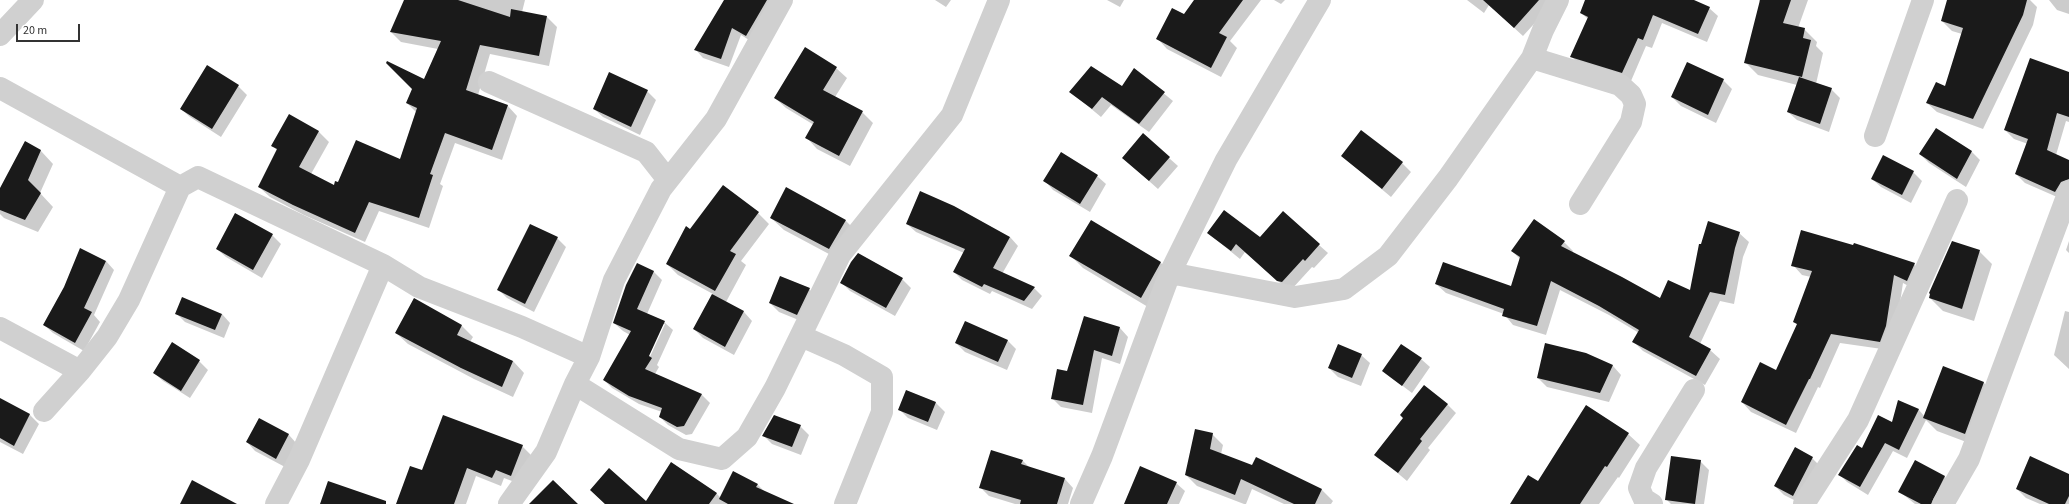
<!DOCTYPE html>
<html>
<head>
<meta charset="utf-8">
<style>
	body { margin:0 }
	#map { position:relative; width:2069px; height:504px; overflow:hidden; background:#fff; font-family:"Source Sans 3",sans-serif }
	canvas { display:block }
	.scale { position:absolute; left:16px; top:24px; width:64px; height:18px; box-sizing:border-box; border:2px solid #333; border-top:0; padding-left:5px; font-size:12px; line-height:14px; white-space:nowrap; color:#333; -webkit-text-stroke:3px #fff; paint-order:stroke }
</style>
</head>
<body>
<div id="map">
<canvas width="2069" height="504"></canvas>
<div class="scale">20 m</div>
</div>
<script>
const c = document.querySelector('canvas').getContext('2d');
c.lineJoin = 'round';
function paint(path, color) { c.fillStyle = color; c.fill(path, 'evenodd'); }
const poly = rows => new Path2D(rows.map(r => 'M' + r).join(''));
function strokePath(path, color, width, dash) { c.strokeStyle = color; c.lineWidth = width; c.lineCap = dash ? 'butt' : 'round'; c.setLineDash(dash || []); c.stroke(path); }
const shadow = poly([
	[405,0,525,0,522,12,547,17,557,27,549,66,490,54,478,95,507,105,517,116,502,160,455,143,440,184,443,186,429,228,379,211,365,242,304,215,270,197,259,187,278,151,272,145,289,115,319,132,329,142,311,174,334,186,400,160,417,113,407,103,424,80,438,49,401,42,391,32],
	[726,0,779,0,754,43,741,35,729,67,703,58,696,50],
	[935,0,951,0,946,7],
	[1107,0,1124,0,1120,7],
	[1195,0,1261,0,1230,41,1237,48,1221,77,1167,49,1157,38,1184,15],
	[1274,0,1285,0,1281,4],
	[1467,0,1548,0,1544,13,1523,36,1489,5,1484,13],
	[1586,0,1692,0,1709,8,1718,16,1707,42,1662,23,1652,48,1646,46,1631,81,1580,65,1571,56,1588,19,1581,13],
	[1759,0,1808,0,1798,28,1804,29,1817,42,1816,46,1823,53,1816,84,1831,89,1840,98,1829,132,1797,120,1788,112,1797,85,1758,75,1745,62,1760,3],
	[1948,0,2030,0,2037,7,2033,25,1983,129,1937,112,1927,103,1946,87,1962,34,1952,31,1942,21],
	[2049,0,2069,0,2069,14,2057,10],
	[836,68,847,78,835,97,862,112,873,123,850,166,817,149,807,138,814,125,786,108,775,98],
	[1134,69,1173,101,1149,132,1111,105,1101,117,1071,92,1122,88],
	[2069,73,2069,122,2066,121,2056,155,2069,161,2069,190,2064,200,2025,183,2016,174,2028,144,2014,139,2005,130],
	[1723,80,1732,89,1716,123,1681,106,1672,97],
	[238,86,247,95,221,137,190,117,181,109],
	[647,91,656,100,640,135,603,117,594,109],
	[26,142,41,151,53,164,40,193,53,207,38,232,4,218,0,214,0,190],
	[1971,151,1980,160,1966,187,1929,163,1920,154],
	[1342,156,1402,163,1411,172,1391,197],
	[1169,158,1178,166,1158,189,1132,166],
	[1913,172,1922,181,1911,203,1881,187,1872,179],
	[1097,176,1106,184,1090,212,1053,190,1045,181],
	[724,186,758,213,769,224,741,261,746,265,726,302,744,312,752,321,734,355,703,338,694,329,713,294,678,275,667,264],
	[787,189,846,221,858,233,842,261,784,230,771,218],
	[1091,221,1161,263,1173,276,1153,310,1083,268,1071,256],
	[907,224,1010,237,1018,246,1002,274,1034,288,1042,296,1032,309,992,291,990,294,962,280,954,272,964,253,916,232],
	[1208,233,1319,245,1328,253,1314,268,1312,267,1291,290,1287,289,1245,252,1240,259],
	[1739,233,1749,242,1743,257,1734,304,1720,301,1700,344,1710,350,1720,359,1705,385,1643,351,1634,342,1639,333,1609,315,1560,290,1546,335,1513,325,1504,314,1446,293,1436,284,1512,287,1520,259,1512,251,1564,242,1573,251,1572,253,1660,299,1690,292],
	[272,235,281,244,262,278,226,257,217,249],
	[557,238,566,247,534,312,507,298,498,289],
	[2069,241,2069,253,2066,250],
	[1979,251,1992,264,1974,321,1943,311,1930,298],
	[106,261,114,270,94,315,100,322,84,351,53,333,44,325],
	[1914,264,1924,274,1916,290,1903,283,1895,336,1889,350,1840,343,1820,388,1818,387,1796,433,1751,412,1742,402,1777,371,1798,325,1794,321,1811,277,1802,275,1793,265],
	[653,271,662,280,647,314,664,322,673,330,657,365,659,367,655,374,702,395,710,403,692,434,686,435,668,425,660,417,662,412,639,404,612,388,604,380,630,335,623,331,614,323],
	[662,324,665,324,648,361,646,361],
	[902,279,911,288,895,316,850,291,842,283],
	[809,289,818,298,806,323,779,312,770,303],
	[414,300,462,326,473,337,470,342,513,361,524,373,513,397,474,379,408,344,396,333],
	[2065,311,2069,312,2069,369,2054,355],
	[176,313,222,314,230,323,224,338,185,322],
	[966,323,1008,341,1016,349,1007,370,965,352,956,343],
	[1120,328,1128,337,1120,364,1102,358,1092,413,1061,407,1052,398,1068,372],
	[172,344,199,361,208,370,190,398,163,381,154,373],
	[1361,355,1370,363,1361,386,1338,377,1329,368],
	[1421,359,1430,367,1412,393,1383,371],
	[1613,366,1621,375,1609,402,1547,387,1538,378],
	[1944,367,1984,383,1996,395,1977,446,1937,431,1926,420,1907,458,1893,451,1868,495,1847,482,1839,474,1862,449,1893,423,1899,402,1919,410,1925,417],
	[907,391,936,403,945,412,937,430,908,418,899,409],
	[0,399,30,415,39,424,23,454,0,442],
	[1447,404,1456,413,1428,448,1430,450,1407,481,1376,455],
	[774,416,800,426,809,435,801,455,772,444,764,436],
	[259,419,289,435,297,444,285,467,255,451,247,442],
	[1212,434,1223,445,1221,454,1253,466,1256,459,1322,490,1333,501,1331,504,1284,504,1252,489,1246,504,1244,504,1197,486,1186,475],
	[1628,434,1640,445,1619,478,1618,477,1599,504,1512,504],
	[522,446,531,455,520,484,504,478,501,486,476,476,466,504,397,504,423,471],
	[1812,458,1821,467,1802,504,1784,495,1775,486],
	[1022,460,1030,468,1065,479,1073,488,1068,504,1015,504,989,496,980,487],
	[1700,461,1709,470,1704,504,1671,504,1666,499],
	[734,472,758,485,765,492,792,504,605,504,591,490,646,502,716,493,721,498],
	[2069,475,2069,504,2040,504,2026,498,2017,489],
	[1944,476,1953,485,1943,504,1915,504,1900,492],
	[1176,483,1185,491,1179,504,1125,504]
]);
const building = poly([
	[404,0,458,0,510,17,511,9,547,16,539,56,480,45,466,90,508,105,492,150,445,133,430,174,433,175,419,218,369,202,355,233,293,205,258,187,277,149,271,146,289,114,319,131,299,167,334,185,335,181,338,182,356,140,400,159,417,108,406,103,412,89,386,63,387,61,424,79,441,41,390,32],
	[724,0,767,0,746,36,732,28,721,59,694,50],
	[1194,0,1243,0,1219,33,1227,37,1211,68,1156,39,1172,8,1184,14],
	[1483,0,1539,0,1514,28],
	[1585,0,1694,0,1710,7,1698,34,1653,15,1643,40,1638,38,1622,73,1570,57,1588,17,1580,13],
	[1760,0,1791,0,1783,23,1805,28,1803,38,1811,40,1802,77,1744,63],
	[1947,0,2027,0,2023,15,1973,119,1926,103,1936,82,1945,86,1963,28,1941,21],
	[805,47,837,67,823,90,863,111,839,156,805,138,814,122,774,98],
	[2030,58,2069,72,2069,117,2057,113,2047,150,2069,160,2069,179,2061,182,2055,192,2015,174,2028,139,2004,130],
	[1687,62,1724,79,1708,115,1671,97],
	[207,65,239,85,212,129,180,109],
	[1091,66,1122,86,1134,68,1165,92,1139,124,1102,97,1092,109,1069,92],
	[609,72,648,90,631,127,593,109],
	[1799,77,1832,88,1820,124,1787,112],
	[1936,128,1972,151,1957,179,1919,154],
	[1361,130,1403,162,1382,189,1341,156],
	[1143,133,1170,157,1149,181,1122,158],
	[25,141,41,150,28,180,41,193,25,220,0,210,0,188],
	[1061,152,1098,175,1080,204,1043,181],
	[1883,155,1914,171,1902,195,1871,179],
	[723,185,759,212,730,251,736,254,715,291,666,264,686,226,690,229],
	[786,187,846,220,829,249,770,218],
	[920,191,954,206,1010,237,993,268,1035,287,1024,301,984,284,982,287,953,272,965,249,906,224],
	[1224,210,1260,237,1283,211,1320,244,1305,261,1303,259,1282,282,1277,281,1236,244,1231,251,1207,233],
	[235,213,273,234,253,270,216,249],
	[1534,219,1565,241,1561,246,1622,277,1660,298,1668,280,1690,290,1699,244,1701,244,1708,221,1740,232,1735,248,1725,295,1710,292,1689,337,1711,349,1696,376,1632,342,1639,330,1599,306,1551,281,1537,326,1502,316,1504,309,1435,284,1443,262,1511,286,1520,257,1511,251],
	[1091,220,1161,262,1141,298,1069,256],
	[530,224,558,237,525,304,497,290],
	[1801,230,1853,245,1854,243,1915,263,1907,281,1894,275,1886,326,1880,342,1831,334,1810,379,1809,379,1786,425,1741,402,1760,362,1776,370,1797,324,1793,322,1812,271,1791,266],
	[1952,241,1980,250,1962,309,1929,298,1930,294,1929,293],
	[80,248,106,261,84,308,92,312,75,343,43,325,64,287],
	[858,253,903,278,886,308,840,283,851,262],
	[637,263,654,271,637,309,665,321,649,356,652,358,645,369,702,394,684,426,677,427,659,417,662,408,629,396,603,380,631,331,613,323,626,285],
	[780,276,810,288,797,315,769,303],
	[712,294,744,311,725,347,693,329],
	[182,297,222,314,215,330,175,314],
	[414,298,462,325,457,335,513,361,502,387,461,368,395,333],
	[1084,316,1120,327,1112,356,1094,350,1083,405,1051,399,1057,369,1067,371],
	[965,321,1008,340,998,362,955,343],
	[172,342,200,360,181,391,153,373],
	[1545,343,1586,353,1613,365,1600,393,1537,378],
	[1338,344,1362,354,1352,378,1328,368],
	[1401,344,1422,358,1402,386,1382,371],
	[1943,366,1984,382,1965,434,1923,418],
	[1424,385,1448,404,1420,439,1422,441,1398,473,1374,455,1403,418,1400,415],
	[906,390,936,402,928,422,898,410],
	[0,398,30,414,14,446,0,438],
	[1898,400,1919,409,1899,450,1885,443,1860,487,1838,475,1857,445,1862,448,1878,415,1892,422],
	[1586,405,1629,433,1607,467,1605,466,1580,504,1510,504,1528,475,1538,481],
	[443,415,523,445,511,476,496,470,492,478,467,468,454,504,396,504,410,466,422,470],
	[774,415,801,425,792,447,762,436],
	[259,418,289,434,276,459,246,442],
	[1195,429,1213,433,1210,449,1252,465,1256,457,1322,489,1315,504,1294,504,1241,479,1235,495,1185,475],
	[1795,447,1813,457,1793,496,1774,486],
	[991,450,1023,460,1021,464,1065,478,1057,504,1020,504,1021,500,979,488],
	[1671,456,1701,460,1695,504,1665,500],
	[2030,456,2069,474,2069,496,2065,504,2049,504,2016,489],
	[1915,460,1945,476,1931,504,1921,504,1898,492],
	[671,462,717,493,709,504,605,504,590,490,609,468,646,501],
	[1140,466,1177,482,1167,504,1124,504],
	[733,471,758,484,756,487,794,504,728,504,719,499],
	[192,480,237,504,180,504],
	[553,480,578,504,529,504],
	[328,481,386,501,386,504,320,504]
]);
const minor = poly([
	[0,35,33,0],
	[1532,58,1620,85,1631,95,1635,104,1631,122,1580,204],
	[489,82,646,152,668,180],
	[0,88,180,187],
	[1875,136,1923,0],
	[1170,273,1295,297,1344,289,1388,256,1448,178,1532,58,1543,30,1558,0],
	[0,328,80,371],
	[801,336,844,355,882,377,882,412,845,504],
	[575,384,679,449,722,459,747,437,775,388,840,255,952,115,999,0],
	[44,411,80,371,107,337,129,300,180,187,198,177,383,265,419,287,522,327,589,357],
	[276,504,299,460,383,265],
	[509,504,546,452,575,384,589,357,614,280,661,189,716,119,782,0],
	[1081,504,1102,456,1170,273,1226,160,1320,0],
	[1652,504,1644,499,1639,488,1646,468,1694,390],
	[1804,504,1858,420,1957,200],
	[1943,504,1969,459,2069,191]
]);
paint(shadow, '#0003');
paint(building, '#1a1a1a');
strokePath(minor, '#d0d0d0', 22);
</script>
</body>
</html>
